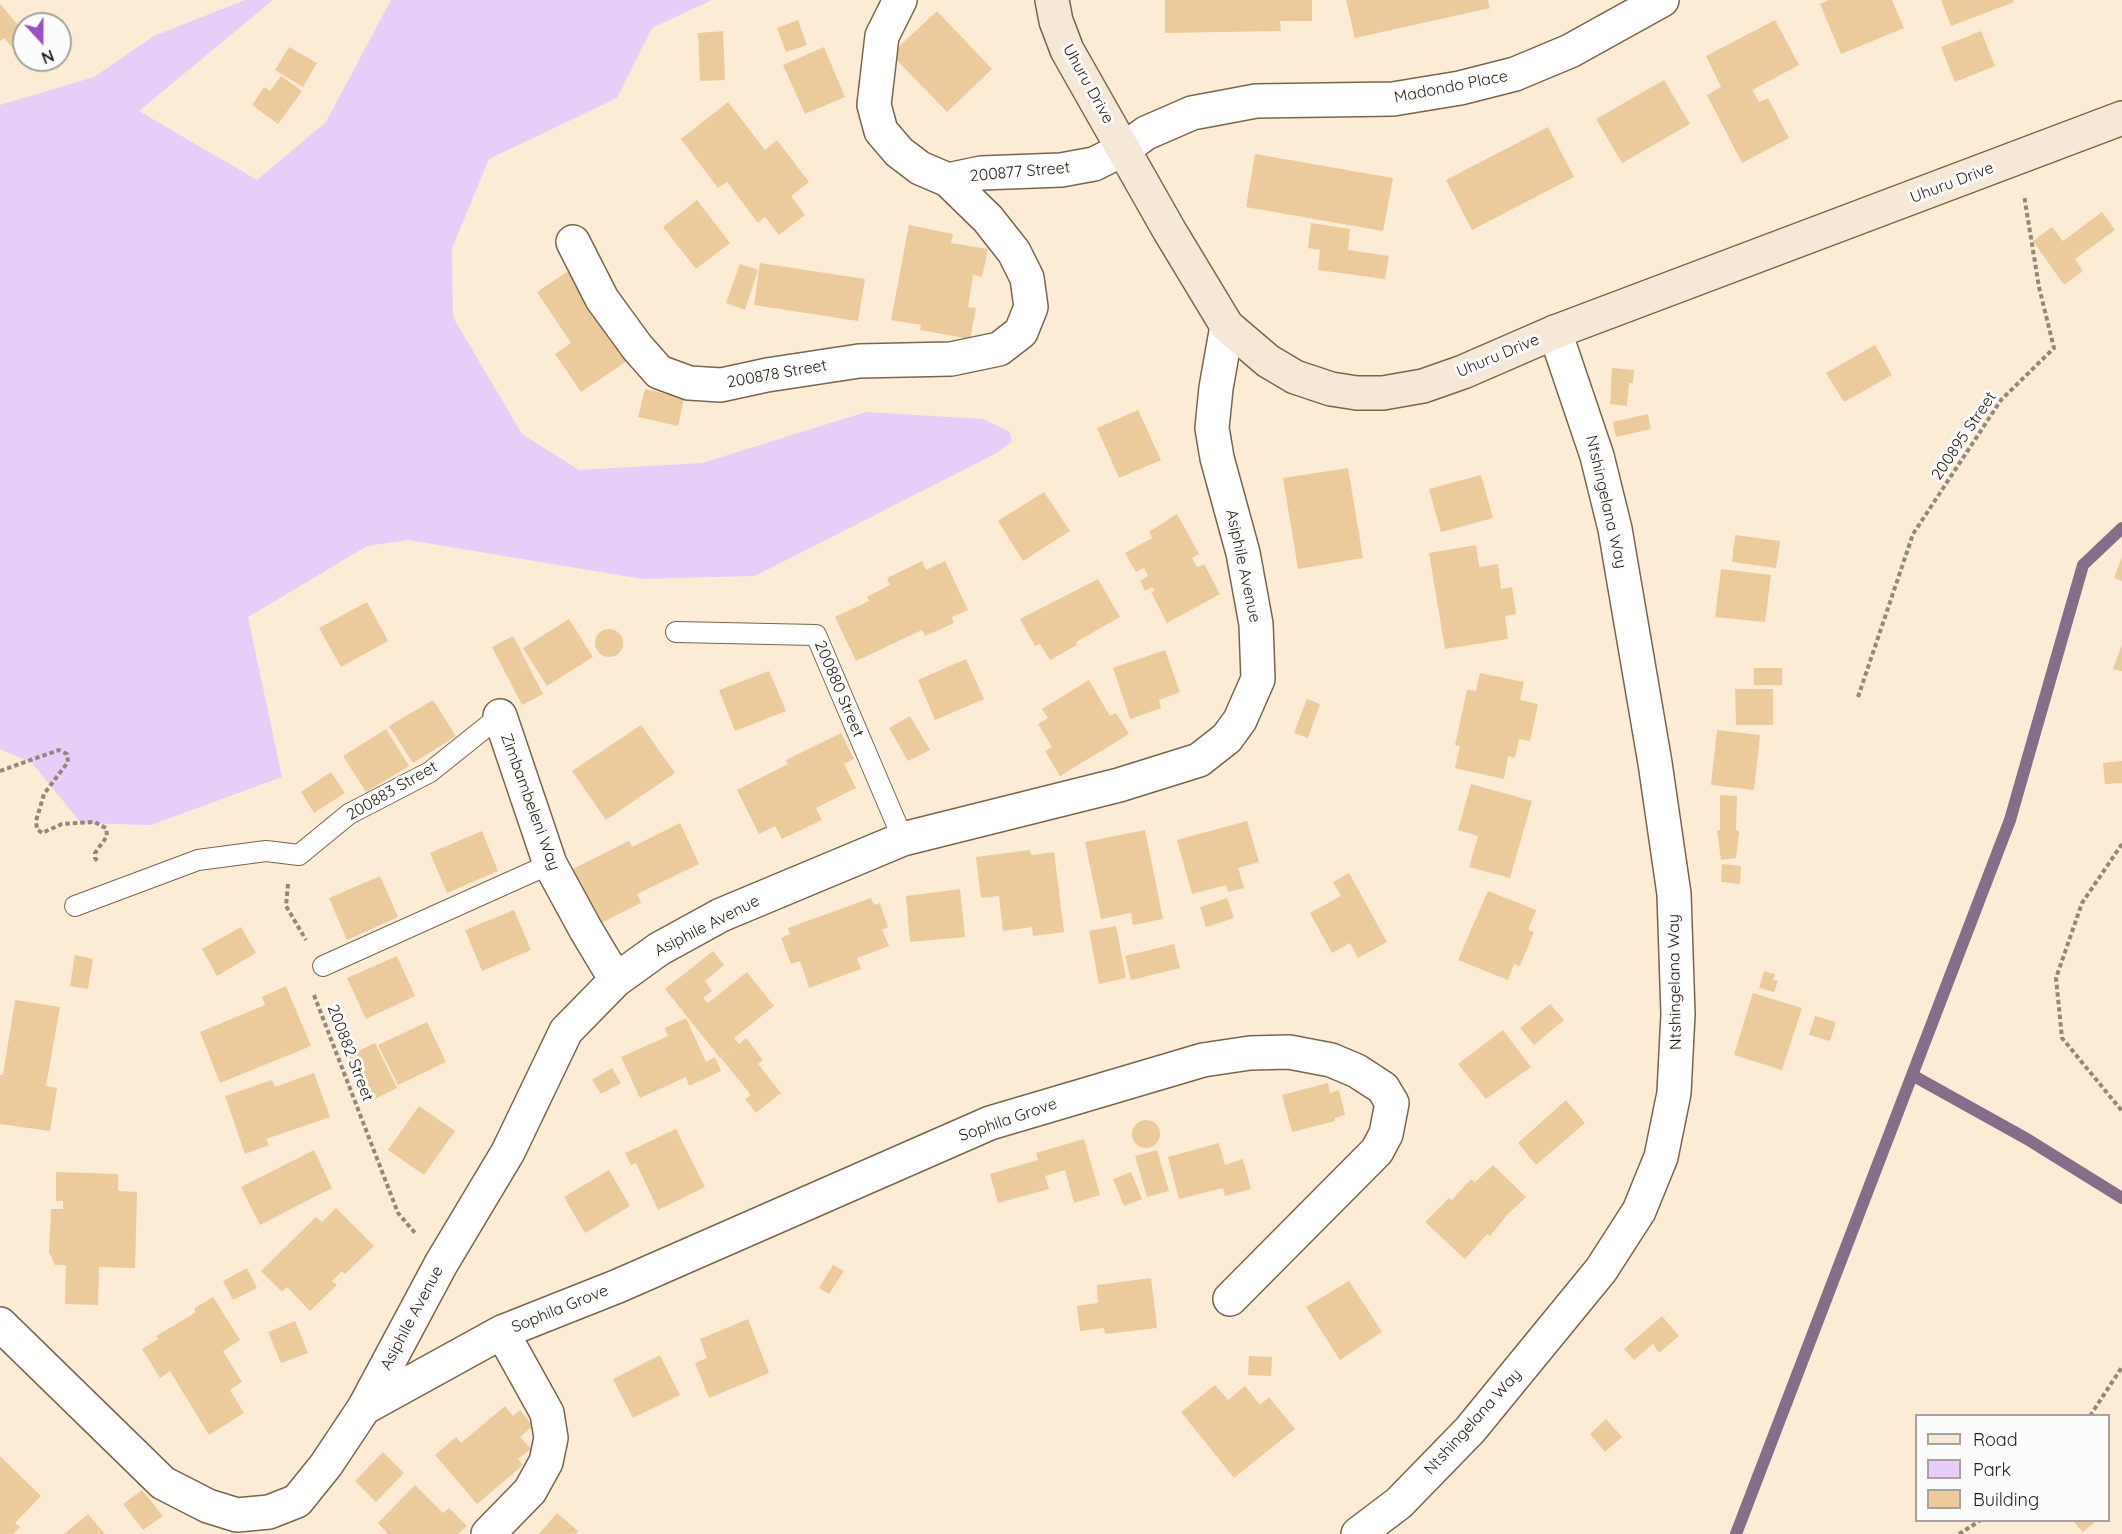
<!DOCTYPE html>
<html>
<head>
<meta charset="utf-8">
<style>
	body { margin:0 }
	#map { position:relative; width:2122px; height:1534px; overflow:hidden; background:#fdecd5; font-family:Quicksand,sans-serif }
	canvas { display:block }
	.legend { position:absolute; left:1915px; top:1414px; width:195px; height:108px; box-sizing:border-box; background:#fcfcfc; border:2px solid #a6a39e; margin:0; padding:8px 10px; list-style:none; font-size:18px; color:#241d12 }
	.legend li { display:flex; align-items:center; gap:12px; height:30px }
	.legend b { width:30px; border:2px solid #a6a39e }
	.north { position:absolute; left:12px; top:12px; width:60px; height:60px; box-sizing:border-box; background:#fcfcfc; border:2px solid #a6a39e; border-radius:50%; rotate:159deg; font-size:16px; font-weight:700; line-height:24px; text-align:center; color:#241d12 }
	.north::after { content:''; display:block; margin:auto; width:21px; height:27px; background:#9a4fc2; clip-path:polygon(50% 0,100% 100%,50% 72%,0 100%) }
</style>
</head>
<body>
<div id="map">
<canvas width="2122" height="1534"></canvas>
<ul class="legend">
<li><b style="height:8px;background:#f5e8d7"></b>Road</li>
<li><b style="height:16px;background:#e7cdf7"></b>Park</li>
<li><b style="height:16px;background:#ebca9c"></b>Building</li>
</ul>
<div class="north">N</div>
</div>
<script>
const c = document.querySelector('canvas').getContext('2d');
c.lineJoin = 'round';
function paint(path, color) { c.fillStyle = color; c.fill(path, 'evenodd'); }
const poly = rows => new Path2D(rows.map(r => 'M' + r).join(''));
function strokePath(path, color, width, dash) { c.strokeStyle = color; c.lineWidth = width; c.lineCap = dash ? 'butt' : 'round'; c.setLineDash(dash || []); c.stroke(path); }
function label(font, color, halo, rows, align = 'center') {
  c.font = font + ' Quicksand,sans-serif'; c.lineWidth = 6; c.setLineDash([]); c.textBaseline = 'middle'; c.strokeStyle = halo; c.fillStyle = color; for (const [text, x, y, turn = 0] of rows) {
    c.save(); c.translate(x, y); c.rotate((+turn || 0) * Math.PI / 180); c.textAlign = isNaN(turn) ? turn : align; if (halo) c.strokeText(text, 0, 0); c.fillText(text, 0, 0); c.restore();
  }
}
const green = poly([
	[245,0,273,0,139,111,257,180,326,122,391,0,712,0,652,28,617,98,489,159,452,248,453,317,522,434,579,470,702,463,866,412,983,419,1010,432,1012,442,993,455,755,576,643,579,408,540,367,546,248,617,282,777,151,825,81,823,32,763,0,749,0,105,94,77,154,36]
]);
const stream = poly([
	[1912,1075,2027,1139,2122,1198],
	[1736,1534,2010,820,2083,565,2122,528]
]);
const building = poly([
	[1165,0,1312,0,1312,21,1280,21,1281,31,1165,33],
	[1346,0,1488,0,1490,8,1355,38],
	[1829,0,1892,0,1904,28,1841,54,1820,4],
	[1941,0,2013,0,2014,2,1951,26],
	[0,4,18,25,27,16,35,24,24,24,24,44,16,52,4,38,0,41],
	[937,11,992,69,947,112,891,54],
	[798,20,807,45,786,52,777,28],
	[1775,20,1799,65,1752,90,1759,102,1768,98,1789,138,1742,163,1707,95,1721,87,1706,56],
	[723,31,725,80,700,81,698,33],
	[1981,31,1995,66,1955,82,1941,47],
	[289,47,317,63,303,87,275,70],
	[824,47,845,97,805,114,783,65],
	[281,76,302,91,278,124,252,105,264,87,270,91],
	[1664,80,1690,124,1622,163,1596,119],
	[728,102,765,150,777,140,809,182,791,196,805,215,779,235,765,217,758,223,727,182,718,188,681,139],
	[1548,127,1574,177,1472,230,1446,180],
	[1255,154,1393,178,1383,231,1246,207],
	[697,200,730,243,696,269,663,227],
	[2102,212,2115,230,2075,259,2083,271,2064,285,2033,241,2052,227,2063,241],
	[1311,223,1350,229,1348,250,1389,256,1385,279,1318,270,1320,250,1308,248],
	[909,225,953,234,951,243,988,249,982,277,973,275,968,307,976,308,970,339,920,330,921,325,891,320],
	[760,263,865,279,858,321,754,305],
	[740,264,758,270,745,310,726,303],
	[574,267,633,357,581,392,555,354,571,343,537,292],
	[1875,345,1892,375,1844,402,1826,373],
	[1612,368,1634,370,1633,383,1629,383,1627,406,1610,404],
	[645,389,684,398,678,426,638,417],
	[1138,410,1161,460,1119,478,1097,428],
	[1648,414,1651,429,1616,437,1613,422],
	[1348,468,1363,558,1298,569,1283,478],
	[1481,475,1493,518,1441,532,1429,489],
	[1044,492,1070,531,1023,561,998,521],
	[1177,514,1199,554,1192,558,1197,567,1204,564,1220,594,1167,623,1151,592,1155,591,1152,587,1145,591,1140,581,1148,576,1144,568,1136,572,1125,553,1152,538,1149,532],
	[1735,535,1780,541,1776,568,1732,562],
	[1476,545,1479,567,1498,564,1501,589,1512,587,1516,614,1505,616,1508,639,1445,649,1429,553],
	[2122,557,2122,581,2114,578],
	[922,561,926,570,945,561,968,610,952,617,954,623,925,636,922,630,856,661,835,617,869,601,867,597,890,585,887,578],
	[1721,569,1771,575,1765,622,1715,617],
	[1098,579,1120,617,1076,642,1077,645,1050,660,1040,644,1035,646,1020,619],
	[367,602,388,641,341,667,319,628],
	[569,619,593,657,547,686,523,648],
	'595 643a14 14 0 1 1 28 0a14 14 0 1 1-28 0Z',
	[513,636,543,694,522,705,492,647],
	[2122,644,2122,671,2113,669],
	[1165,650,1180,692,1159,700,1161,708,1130,719,1113,668],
	[966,659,984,699,935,720,918,680],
	[1754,668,1782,668,1782,685,1754,685],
	[769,671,786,711,735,731,719,690],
	[1480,673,1524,682,1520,700,1538,704,1530,741,1519,739,1515,758,1508,756,1504,779,1455,768,1460,746,1455,745,1467,690,1476,691],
	[1089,680,1110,716,1116,713,1129,734,1060,776,1045,751,1052,747,1038,724,1048,718,1042,709],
	[1735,689,1773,689,1773,725,1736,725],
	[1307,699,1320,704,1308,738,1294,733],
	[433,700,456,736,413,763,389,726],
	[910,716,930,750,908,761,889,728],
	[641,725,675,773,606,820,572,771],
	[386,729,409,766,366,792,343,756],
	[1717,730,1760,735,1754,790,1711,785],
	[841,733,854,759,844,764,856,788,816,808,822,820,782,839,775,826,759,834,737,790,788,764,786,760],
	[2122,761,2122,783,2105,784,2103,763],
	[331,772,345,793,314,813,301,792],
	[1471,784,1532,801,1510,878,1469,867,1478,836,1458,830],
	[1720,795,1737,796,1736,830,1739,831,1736,858,1721,860,1717,830,1720,830],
	[1247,821,1259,862,1238,868,1244,888,1228,892,1226,885,1192,894,1177,840],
	[680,823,699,864,637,894,641,903,601,923,597,915,594,917,571,870,629,841,632,847],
	[1145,830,1163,919,1133,925,1131,913,1101,919,1085,842],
	[482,831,498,871,447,893,430,853],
	[1030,850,1031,855,1054,852,1064,932,1033,936,1032,927,1003,931,999,896,981,898,976,857],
	[1722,864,1741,866,1740,884,1721,882],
	[1349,873,1387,942,1358,958,1350,943,1332,953,1310,913,1341,896,1333,882],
	[380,876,398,917,347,940,329,898],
	[960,889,965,937,910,942,906,896],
	[1488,891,1536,910,1528,930,1534,932,1520,966,1514,964,1508,980,1458,960],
	[871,898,874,905,880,903,888,927,882,930,889,946,857,958,861,969,809,988,800,961,791,964,781,938,790,934,788,928],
	[1227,898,1234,918,1206,927,1200,907],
	[514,910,531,950,482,971,465,930],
	[1116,926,1126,978,1099,984,1089,931],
	[241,927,256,953,217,976,202,949],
	[1174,944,1180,968,1131,980,1125,956],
	[713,951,724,965,705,981,712,991,703,998,708,1003,747,972,774,1006,734,1038,739,1044,746,1038,763,1060,758,1064,781,1093,756,1113,745,1099,751,1095,721,1058,732,1049,720,1058,665,989],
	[75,955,93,959,88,989,70,986],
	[397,956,415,996,366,1019,347,978],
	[1764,971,1775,974,1773,980,1778,981,1774,992,1759,988],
	[286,986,311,1046,220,1083,200,1032,265,1005,262,997],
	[1753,993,1802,1008,1782,1070,1734,1055],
	[15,1000,60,1007,46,1086,57,1088,50,1131,0,1124,0,1075,3,1075],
	[1550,1004,1564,1020,1534,1045,1520,1028],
	[1815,1016,1836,1022,1830,1041,1809,1035],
	[686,1018,706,1062,715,1057,721,1071,689,1086,686,1077,640,1098,621,1057,668,1036,665,1028],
	[427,1022,446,1062,398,1085,378,1045],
	[1503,1030,1531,1067,1486,1099,1458,1064],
	[375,1043,397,1088,371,1101,348,1056],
	[612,1068,621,1083,601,1094,592,1080],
	[314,1073,330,1117,266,1139,269,1145,245,1154,225,1096,272,1080,275,1087],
	[1328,1083,1330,1093,1339,1090,1345,1115,1335,1118,1335,1121,1292,1132,1282,1095],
	[1566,1100,1585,1123,1536,1165,1518,1143],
	[419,1106,455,1131,424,1175,388,1150],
	'1132 1134a14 14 0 1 1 28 0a14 14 0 1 1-28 0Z',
	[676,1129,705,1187,658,1210,636,1163,631,1165,625,1153],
	[1084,1139,1100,1195,1074,1203,1065,1170,1045,1176,1049,1189,998,1203,990,1174,1038,1160,1036,1153],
	[1219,1143,1225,1165,1243,1159,1251,1189,1225,1196,1223,1188,1179,1199,1168,1157],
	[314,1150,332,1188,260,1225,241,1187],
	[1157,1150,1169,1191,1147,1197,1135,1156],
	[1493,1165,1526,1197,1508,1214,1490,1236,1487,1234,1465,1259,1425,1222,1449,1198,1452,1200,1471,1179,1475,1182],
	[609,1170,630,1206,585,1233,564,1197],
	[56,1172,118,1174,118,1191,137,1192,135,1268,99,1267,98,1305,65,1304,66,1265,55,1265,49,1252,51,1209,63,1209,63,1201,56,1201],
	[1131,1172,1142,1199,1124,1206,1113,1179],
	[336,1208,374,1246,345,1274,342,1271,332,1281,337,1285,310,1311,287,1287,282,1292,261,1271,316,1217,322,1222],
	[833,1265,844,1271,829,1294,819,1288],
	[247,1268,257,1288,233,1300,223,1281],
	[1151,1278,1157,1328,1105,1334,1104,1328,1080,1331,1077,1306,1098,1303,1097,1285],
	[1349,1281,1382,1332,1340,1360,1306,1307],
	[213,1297,240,1340,223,1351,242,1382,230,1390,244,1413,209,1435,170,1371,160,1378,142,1349,158,1339,156,1336,195,1313,195,1308],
	[1662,1316,1679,1336,1659,1353,1653,1344,1634,1360,1624,1349],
	[748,1319,769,1373,709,1398,695,1363,707,1358,700,1339],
	[295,1321,308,1353,281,1363,268,1332],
	[660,1355,680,1395,633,1418,613,1379],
	[1249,1356,1272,1357,1271,1376,1248,1375],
	[1215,1385,1228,1400,1245,1386,1260,1405,1269,1397,1295,1429,1234,1478,1181,1412],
	[505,1406,513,1416,520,1410,533,1426,520,1437,531,1449,518,1459,523,1465,477,1504,435,1455,456,1437,461,1443],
	[1606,1419,1622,1437,1605,1452,1590,1434],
	[383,1452,404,1473,376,1502,355,1481],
	[0,1456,41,1496,15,1523,20,1527,13,1534,0,1534],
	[415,1485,443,1513,449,1508,467,1526,458,1534,388,1534,378,1523],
	[142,1490,163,1516,143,1530,123,1504],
	[557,1513,578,1531,576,1534,539,1534],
	[88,1514,105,1534,64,1534],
	[2072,1520,2097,1520,2083,1532]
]);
const path = poly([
	[1858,697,1913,534,2001,400,2054,348,2039,287,2024,195],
	[0,771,59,750,67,754,68,762,44,794,36,821,37,829,42,833,62,824,94,822,106,828,107,836,95,853,95,858,99,863],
	[2122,844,2082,903,2056,978,2062,1038,2122,1111],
	[288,884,286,906,306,940],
	[314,995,398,1213,415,1233],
	[2090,1416,2122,1367],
	[1959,1534,1981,1520]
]);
const lane = poly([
	[676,632,816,635,903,839],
	[75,906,198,860,266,851,299,855,349,814,430,772,500,716],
	[323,966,550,864]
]);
const street = poly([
	[948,180,981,173,1061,170,1094,164,1124,149,1146,133,1192,113,1256,101,1393,99,1460,88,1515,74,1570,51,1662,0],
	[573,242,602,299,637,347,659,372,689,383,721,385,767,375,859,361,951,359,999,349,1021,332,1031,307,1027,278,1014,252,988,219,948,180,920,168,899,152,881,131,874,105,882,36,900,0],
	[500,716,550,864,586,930,616,980],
	[0,1324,163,1483,208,1506,237,1515,269,1512,297,1501,326,1465,364,1408,441,1264,508,1152,566,1031,616,980,659,949,721,915,903,839,1119,785,1199,760,1227,738,1240,720,1258,679,1256,624,1243,553,1217,458,1212,428,1216,388,1227,326],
	[364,1408,502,1332,618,1286,990,1123,1203,1060,1250,1053,1289,1052,1331,1060,1357,1071,1383,1088,1392,1103,1386,1134,1377,1151,1230,1299],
	[488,1534,530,1491,546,1462,551,1438,547,1413,502,1332],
	[1358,1534,1399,1503,1470,1430,1601,1270,1639,1211,1661,1157,1674,1093,1678,1014,1674,894,1655,763,1615,529,1597,456,1555,332]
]);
const secondary = poly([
	[1052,0,1056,21,1067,50,1169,230,1227,326,1268,361,1295,377,1331,389,1357,393,1383,393,1423,386,1463,372,1555,332,2122,118]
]);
const streetNames = [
	["Uhuru Drive",1088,84,61],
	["Madondo Place",1451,87,-11],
	["200877 Street",1020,172,-5],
	["Uhuru Drive",1952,183,-21],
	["Uhuru Drive",1498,356,-23],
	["200878 Street",777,374,-10],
	["200895 Street",1964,436,-56],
	["Ntshingelana Way",1606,502,77],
	["Asiphile Avenue",1243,566,78],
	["200880 Street",839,689,67],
	["200883 Street",392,791,-30],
	["Zimbambeleni Way",530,802,70],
	["Asiphile Avenue",707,926,-27],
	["Ntshingelana Way",1675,982,-91],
	["200882 Street",350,1053,69],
	["Sophila Grove",1008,1120,-19],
	["Sophila Grove",560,1309,-22],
	["Asiphile Avenue",412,1318,-62],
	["Ntshingelana Way",1473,1422,-48]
];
paint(green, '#e7cdf7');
strokePath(stream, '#846e8a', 12);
paint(building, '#ebca9c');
strokePath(lane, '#78664c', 22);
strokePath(street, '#78664c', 36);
strokePath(secondary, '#78664c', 36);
strokePath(path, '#948877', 4, [4.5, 3]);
strokePath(lane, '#fff', 20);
strokePath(street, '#fff', 33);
strokePath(secondary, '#f5e8d7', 33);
label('16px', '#241d12', '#fcfcfc', streetNames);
</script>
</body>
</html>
